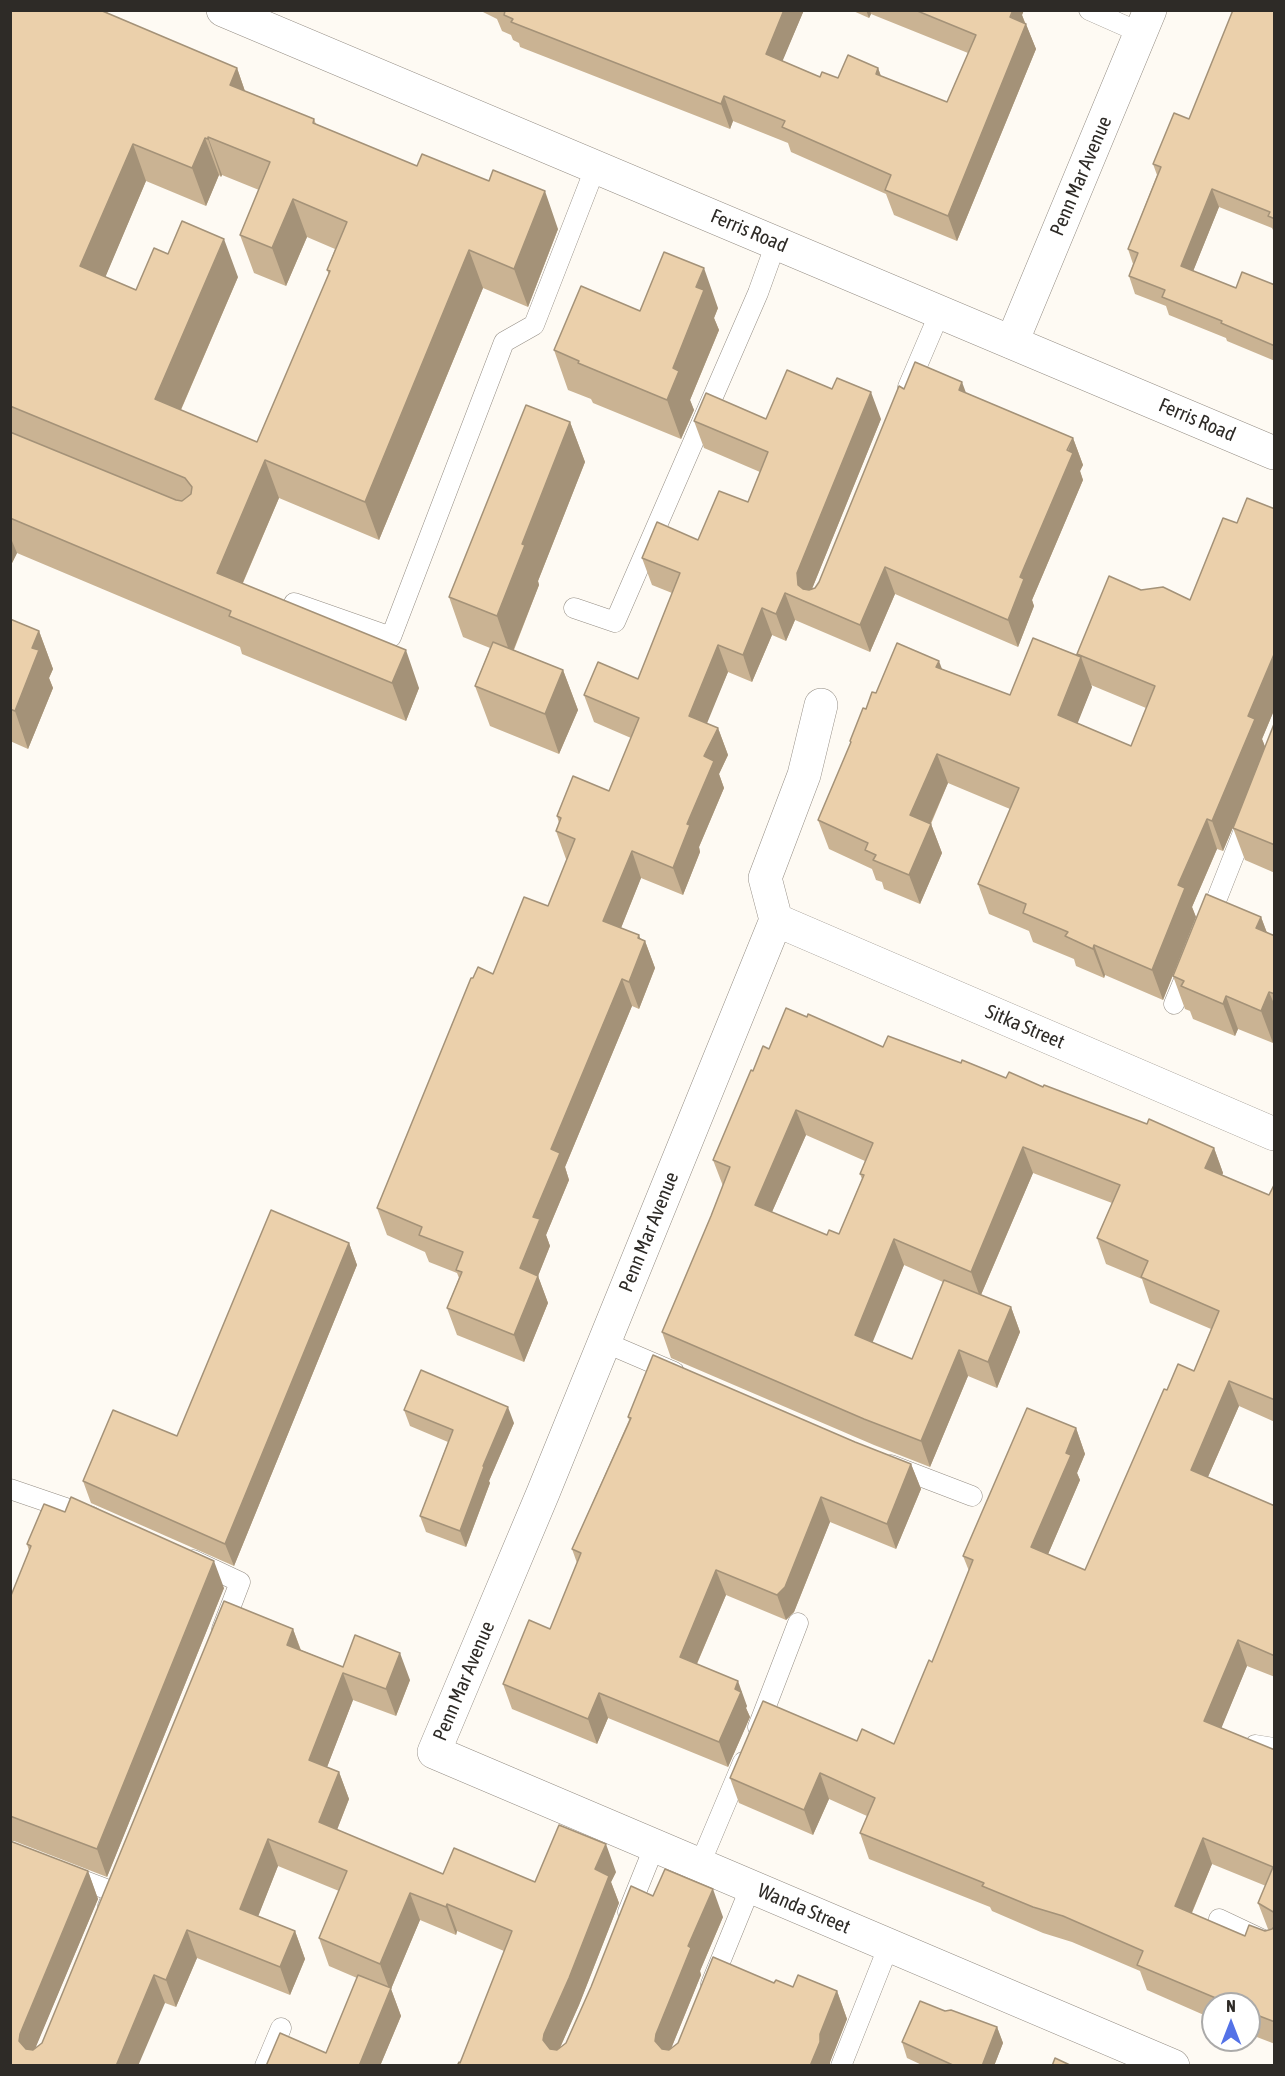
<!DOCTYPE html>
<html>
<head>
<meta charset="utf-8">
<style>
	body { margin:0 }
	#map { position:relative; width:1285px; height:2076px; overflow:hidden; background:#fefaf3; font-family:"Asap Condensed",sans-serif }
	canvas { display:block }
	.frame { position:absolute; inset:0; border:12px solid #2e2b27; pointer-events:none }
	.north { position:absolute; left:1201px; top:1992px; width:60px; height:60px; box-sizing:border-box; background:#fff; border:2px solid #abaaa9; border-radius:50%; rotate:0deg; font-size:16px; font-weight:700; line-height:24px; text-align:center; color:#2e2b27 }
	.north::after { content:''; display:block; margin:auto; width:21px; height:27px; background:#5472e7; clip-path:polygon(50% 0,100% 100%,50% 72%,0 100%) }
</style>
</head>
<body>
<div id="map">
<canvas width="1285" height="2076"></canvas>
<div class="frame"></div>
<div class="north">N</div>
</div>
<script>
const c = document.querySelector('canvas').getContext('2d');
c.lineJoin = 'round';
const poly = rows => new Path2D(rows.map(r => 'M' + r).join(''));
function strokePath(path, color, width, dash) { c.strokeStyle = color; c.lineWidth = width; c.lineCap = dash ? 'butt' : 'round'; c.setLineDash(dash || []); c.stroke(path); }
function paint(path, color) { c.fillStyle = color; c.fill(path, 'evenodd'); }
function label(font, color, halo, rows, align = 'center') {
  c.font = font + ' "Asap Condensed",sans-serif'; c.lineWidth = 4.5; c.setLineDash([]); c.textBaseline = 'middle'; c.strokeStyle = halo; c.fillStyle = color; for (const [text, x, y, turn = 0] of rows) {
    c.save(); c.translate(x, y); c.rotate((+turn || 0) * Math.PI / 180); c.textAlign = isNaN(turn) ? turn : align; if (halo) c.strokeText(text, 0, 0); c.fillText(text, 0, 0); c.restore();
  }
}
const lane = poly([
	[1089,10,1141,33],
	[908,387,940,312],
	[294,603,391,637,504,342,534,325,596,166],
	[574,608,615,622,758,293,776,243],
	[1208,921,1248,820],
	[1174,1004,1189,968],
	[604,1342,674,1372],
	[891,1465,972,1496],
	[10,1489,92,1517],
	[193,1560,240,1582,222,1629],
	[758,1727,798,1623],
	[1255,1745,1274,1748],
	[700,1864,743,1762],
	[69,1875,114,1892,108,1906],
	[628,1912,655,1845],
	[1219,1919,1274,1945],
	[711,1984,751,1886],
	[265,2066,281,2028],
	[841,2066,889,1945]
]);
const street = poly([
	[1012,342,1150,10],
	[821,705,804,775,765,878,776,920,543,1493,434,1752,1173,2066],
	[776,920,1274,1134]
]);
const secondary = poly([
	[223,10,1274,453]
]);
const wall = poly([
	[10,10,107,10,108,14,237,68,245,91,314,119,316,124,558,229,528,307,483,288,379,540,279,498,243,583,419,688,406,721,242,654,240,647,17,553,10,567],
	[219,175,221,177,222,175,259,190,240,235,254,273,286,286,307,237,335,249,327,270,329,275,257,442,181,410,238,277,168,254,136,290,105,277,146,181,206,206],
	[479,10,804,10,782,61,820,77,838,78,878,68,881,76,947,102,968,53,871,14,869,18,851,10,1024,10,1022,15,1036,49,957,241,894,215,886,194,791,152,788,143,733,121,730,129,520,47,519,43,513,40,511,35,502,31,497,19],
	[1275,10,1275,234,1272,228,1219,207,1193,271,1236,288,1275,285,1275,361,1227,341,1226,338,1169,315,1166,306,1135,294,1129,276,1133,264,1128,249,1157,175,1153,164],
	[718,308,714,318,719,330,690,400,694,410,681,439,593,403,591,399,568,390,554,350,640,311],
	[904,389,966,393,1073,438,1083,465,1080,471,1083,480,1032,600,1034,606,1018,647,895,594,870,652,795,620,786,641,772,635,752,682,728,672,706,723,718,728,728,755,719,774,724,788,699,847,700,852,683,895,641,878,621,928,645,941,655,968,639,1009,632,1006,565,1167,569,1180,546,1235,550,1246,538,1276,548,1303,524,1362,457,1335,447,1308,459,1278,457,1273,429,1262,425,1252,387,1235,377,1208,473,978,493,974,548,906,567,859,566,859,556,831,559,823,557,816,609,791,631,738,594,722,584,695,638,679,672,593,652,585,642,558,698,540,748,502,760,472,704,448,694,421,766,419,881,419,812,589,815,588,819,582],
	[570,422,585,462,538,581,539,585,514,650,563,670,578,710,559,754,490,726,475,686,490,648,463,637,449,597],
	[1275,509,1275,708,1262,739,1265,747,1275,724,1275,873,1245,860,1233,828,1242,806,1223,851,1217,849,1192,907,1196,917,1163,1000,1105,975,1104,978,1076,966,1074,959,1033,942,1029,931,989,914,978,884,1010,809,948,783,931,824,942,853,920,904,884,889,882,882,876,880,872,869,829,849,818,820,851,743,850,741,866,709,876,693,942,669,1010,695,1077,656,1077,654,1141,590,1190,600,1237,523],
	[1091,685,1146,708,1131,746,1077,723,1092,687],
	[10,619,39,631,53,669,49,678,53,688,28,749,10,741],
	[1261,917,1267,933,1275,936,1275,1040,1273,1043,1238,1029,1235,1036,1193,1019,1190,1011,1185,1009,1173,976],
	[807,1017,883,1047,961,1063,1006,1078,1043,1087,1214,1148,1223,1173,1222,1175,1269,1195,1275,1183,1275,1422,1239,1406,1208,1477,1275,1506,1275,1677,1247,1666,1221,1728,1275,1750,1275,2044,1249,2034,1249,2004,1213,2004,1213,2019,1147,1990,1140,1971,1072,1942,1043,1933,992,1911,990,1907,869,1859,860,1833,867,1816,829,1799,813,1835,739,1803,730,1778,857,1741,894,1744,932,1662,969,1571,963,1556,1076,1428,1085,1454,1077,1473,1080,1480,1048,1554,1085,1570,1167,1390,1194,1371,1211,1329,1150,1303,1142,1279,1106,1264,1097,1238,1112,1203,1033,1173,981,1295,1011,1307,1020,1332,997,1388,968,1376,930,1467,874,1445,671,1358,662,1332,711,1216,723,1186,713,1160,753,1071,769,1049],
	[806,1135,865,1161,860,1174,862,1179,839,1234,827,1235,772,1212],
	[904,1265,943,1282,912,1359,872,1342],
	[1212,1864,1266,1886,1258,1903,1268,1929,1270,1930,1245,1936,1192,1913],
	[349,1243,357,1265,234,1566,91,1503,83,1481,177,1436],
	[404,1410,514,1423,489,1481,490,1483,466,1547,426,1532,420,1516,448,1442,410,1426],
	[628,1417,855,1442,911,1464,921,1489,896,1549,830,1522,794,1612,786,1620,726,1595,697,1664,747,1706,746,1708,750,1717,728,1767,608,1718,597,1744,512,1709,503,1684,550,1629,577,1563,572,1549,629,1420],
	[27,1544,224,1588,107,1877,14,1841,10,1841,10,1598,29,1551],
	[293,1629,301,1650,343,1667,410,1680,396,1716,353,1700,327,1767,339,1772,349,1799,337,1830,443,1874,535,1882,616,1872,611,1882,619,1903,579,2005,560,2048,566,2043,653,1896,723,1917,700,1971,701,1975,671,2049,774,1983,793,1987,837,1991,847,2019,830,2062,460,2063,504,1951,457,1931,456,1935,420,1920,391,1989,401,2016,380,2066,266,2066,326,2053,357,1978,329,1966,319,1938,339,1891,278,1866,258,1916,295,1931,305,1959,290,1995,197,1958,176,2007,165,2003,10,2066,88,1871,98,1899,35,2048,42,2043],
	[945,2011,997,2027,1003,2043,994,2066,924,2066,907,2058,902,2042]
]);
const shadedWall = poly([
	[784,10,804,10,775,79,766,54],
	[866,10,870,10,871,14,869,18],
	[1013,10,1024,10,1022,15,1026,26,1026,24,1036,49,957,241,948,216],
	[237,68,250,106,230,85],
	[878,68,887,93,876,74],
	[724,96,733,121,730,129,721,104],
	[208,137,222,175,221,177,208,139],
	[205,138,219,175,206,206,192,168],
	[133,144,146,181,94,304,80,266],
	[1212,189,1219,207,1188,284,1181,266],
	[545,191,558,229,528,307,514,269],
	[293,199,307,237,286,286,272,248],
	[224,239,238,277,169,437,155,399],
	[469,250,483,288,379,540,365,502],
	[704,268,718,308,714,318,719,330,690,400,694,410,681,439,667,400,673,368,696,287],
	[962,382,972,409,959,390],
	[871,392,881,419,807,601,798,585,797,573],
	[570,422,585,462,538,581,539,585,511,656,497,616,522,544],
	[1073,438,1083,465,1080,471,1083,480,1032,600,1034,606,1018,647,1008,620,1020,577],
	[265,460,279,498,231,610,217,573],
	[10,536,17,553,10,567],
	[885,567,895,594,870,652,860,625],
	[785,593,795,620,786,641,776,614],
	[762,608,772,635,752,682,743,655],
	[39,631,53,669,49,678,53,688,28,749,15,711,32,648],
	[718,645,728,672,699,743,689,716],
	[406,650,419,688,406,721,392,683],
	[1275,652,1275,708,1262,739,1266,749,1223,851,1212,821,1248,716],
	[1081,657,1092,687,1069,745,1058,715],
	[939,661,950,690,936,667],
	[563,670,578,710,559,754,545,714],
	[718,728,728,755,719,774,724,788,699,847,700,852,683,895,673,868,687,824,704,756],
	[937,754,948,783,921,845,910,815],
	[1207,819,1217,849,1192,907,1196,917,1163,1000,1152,970,1178,885],
	[931,824,942,853,920,904,909,875],
	[632,851,641,878,613,948,603,921],
	[1261,917,1273,949,1256,928],
	[639,935,643,946,645,941,655,968,639,1009,629,982],
	[1094,945,1105,975,1104,978,1093,949],
	[622,979,632,1006,565,1167,569,1180,546,1235,550,1246,536,1281,538,1276,548,1303,524,1362,514,1335,520,1268,533,1217,551,1149],
	[1269,992,1275,1006,1275,1040,1273,1043,1261,1011],
	[1226,996,1238,1029,1235,1036,1223,1004],
	[796,1110,806,1135,764,1230,755,1205],
	[1023,1147,1033,1173,980,1297,971,1272],
	[1214,1148,1223,1173,1214,1194,1205,1168],
	[894,1239,904,1265,865,1361,855,1335],
	[349,1243,357,1265,234,1566,225,1544],
	[1011,1307,1020,1332,997,1388,988,1362],
	[959,1350,968,1376,930,1467,921,1441],
	[1229,1381,1239,1406,1200,1495,1191,1470],
	[508,1407,514,1423,489,1481,490,1483,466,1547,460,1531,483,1466],
	[1076,1428,1085,1454,1077,1473,1080,1480,1040,1573,1031,1547,1066,1453],
	[911,1464,921,1489,896,1549,887,1524],
	[821,1497,830,1522,794,1612,786,1620,777,1595],
	[214,1561,224,1588,107,1877,97,1849],
	[716,1570,726,1595,689,1682,680,1657],
	[293,1629,303,1657,287,1645],
	[1238,1640,1247,1666,1214,1746,1204,1721],
	[400,1653,410,1680,396,1716,386,1689],
	[343,1673,353,1700,319,1788,309,1760],
	[738,1681,747,1706,746,1708,750,1717,728,1767,719,1742,735,1689],
	[599,1693,608,1718,597,1744,588,1719],
	[339,1772,349,1799,329,1850,319,1822],
	[820,1773,829,1799,813,1835,804,1810],
	[1203,1838,1212,1864,1184,1931,1175,1906],
	[268,1839,278,1866,250,1937,240,1909],
	[606,1844,616,1872,611,1882,619,1903,579,2005,554,2061,543,2040,544,2034,595,1869],
	[88,1871,98,1899,30,2061,19,2041,20,2034],
	[713,1889,723,1917,700,1971,701,1975,666,2061,655,2041,656,2034,688,1946],
	[410,1893,420,1920,391,1989,401,2016,380,2066,359,2066,390,1991,380,1964],
	[447,1904,457,1931,456,1935,446,1907],
	[187,1930,197,1958,176,2007,166,1980],
	[295,1931,305,1959,290,1995,280,1967],
	[154,1975,165,2003,138,2066,116,2066],
	[837,1991,847,2019,830,2062,830,2066,810,2066,820,2034],
	[997,2027,1003,2043,994,2066,982,2066]
]);
const building = poly([
	[10,10,100,10,237,68,230,85,314,119,313,123,417,166,422,154,489,181,493,170,545,191,514,269,469,250,365,502,265,460,217,573,406,650,392,683,229,616,231,611,10,518,10,432,176,500,182,501,191,494,192,487,185,478,10,406,10,10],
	[208,137,270,162,240,235,272,248,293,199,347,222,327,270,330,271,257,442,155,399,224,239,182,221,168,254,154,248,136,290,80,266,133,144,192,168,205,138,208,139,208,137],
	[503,10,784,10,766,54,820,77,822,72,838,78,848,55,878,68,876,74,947,102,976,35,915,10,1013,10,1010,17,1026,24,948,216,885,190,891,175,782,127,785,121,724,96,721,104,511,22,513,19,504,15,505,11,503,10],
	[1233,10,1275,10,1275,219,1268,216,1270,212,1212,189,1181,266,1236,288,1242,272,1275,285,1275,346,1221,323,1222,321,1162,297,1165,290,1129,276,1138,253,1128,249,1161,167,1153,164,1174,113,1189,119,1233,10],
	[664,252,704,268,696,287,704,290,673,368,679,371,667,400,578,363,579,361,554,350,581,286,640,311,664,252],
	[915,362,962,382,959,390,1073,438,1067,450,1073,453,1020,577,1024,579,1008,620,885,567,860,625,785,593,776,614,762,608,743,655,718,645,689,716,718,728,704,756,714,761,687,824,690,825,673,868,632,851,603,921,639,935,638,938,645,941,629,982,622,979,551,1149,560,1153,533,1217,540,1219,520,1268,538,1276,514,1335,447,1308,462,1272,456,1270,463,1252,419,1235,422,1227,377,1208,471,978,473,978,478,967,493,974,524,897,548,906,575,839,556,831,561,818,557,816,573,776,609,791,639,718,584,695,598,662,638,679,680,573,642,558,657,522,698,540,719,491,748,502,768,452,694,421,706,393,766,419,787,370,832,389,837,378,871,392,797,573,798,585,803,589,809,590,815,588,819,582,899,386,904,389,915,362],
	[526,405,570,422,522,544,525,545,497,616,449,597,526,405],
	[1247,498,1275,509,1275,652,1248,716,1255,719,1212,821,1207,819,1178,885,1185,888,1152,970,1094,945,1093,949,1065,936,1068,932,1023,913,1026,904,978,884,1019,788,937,754,910,815,931,824,909,875,873,860,876,855,865,850,868,843,818,820,851,742,850,741,863,708,866,709,872,692,876,693,897,643,939,661,936,667,1010,695,1033,638,1081,657,1058,715,1131,746,1155,686,1077,654,1109,576,1141,590,1163,587,1190,600,1223,518,1237,523,1247,498],
	[10,619,39,631,32,648,39,650,15,711,10,709,10,619],
	[493,642,563,670,545,714,475,686,493,642],
	[1274,724,1275,724,1275,845,1233,828,1274,724],
	[1206,894,1261,917,1256,928,1275,936,1275,994,1269,992,1261,1011,1226,996,1223,1004,1181,986,1184,981,1173,976,1206,894],
	[786,1008,807,1017,808,1014,883,1047,888,1036,961,1063,962,1060,1006,1078,1009,1072,1043,1087,1044,1085,1147,1124,1149,1119,1214,1148,1205,1168,1269,1195,1275,1183,1275,1400,1229,1381,1191,1470,1275,1506,1275,1656,1238,1640,1204,1721,1275,1750,1275,1913,1258,1903,1273,1867,1203,1838,1175,1906,1245,1936,1249,1925,1265,1931,1272,1929,1275,1926,1275,2022,1249,2012,1249,2004,1230,2004,1137,1965,1143,1951,1063,1916,1033,1907,982,1886,984,1883,860,1833,875,1798,820,1773,804,1810,730,1778,763,1701,857,1741,862,1729,894,1744,929,1660,932,1662,973,1560,963,1556,1027,1408,1076,1428,1066,1453,1071,1455,1031,1547,1085,1570,1164,1389,1167,1390,1178,1364,1194,1371,1219,1311,1141,1277,1148,1261,1097,1238,1120,1185,1023,1147,971,1272,894,1239,855,1335,912,1359,944,1280,1011,1307,988,1362,959,1350,921,1441,864,1419,662,1332,711,1216,730,1167,713,1160,751,1070,753,1071,763,1046,769,1049,786,1008],
	[796,1110,873,1143,860,1174,864,1175,839,1234,829,1230,827,1235,755,1205,796,1110],
	[271,1210,349,1243,225,1544,83,1481,113,1410,177,1436,271,1210],
	[653,1355,855,1442,911,1464,887,1524,821,1497,785,1587,777,1595,716,1570,680,1657,738,1681,735,1689,741,1692,719,1742,599,1693,588,1719,503,1684,529,1620,550,1629,581,1553,572,1549,631,1418,628,1417,653,1355],
	[421,1370,508,1407,483,1466,484,1467,460,1531,420,1516,453,1430,404,1410,421,1370],
	[71,1497,214,1561,97,1849,10,1816,10,1598,31,1546,27,1544,44,1504,65,1512,71,1497],
	[224,1601,293,1629,287,1645,343,1667,355,1635,400,1653,386,1689,343,1673,309,1760,339,1772,319,1822,443,1874,454,1848,535,1882,559,1825,606,1844,595,1869,609,1876,569,1978,544,2034,543,2040,550,2049,557,2050,566,2043,591,1987,631,1886,653,1896,665,1869,713,1889,688,1946,691,1948,656,2034,655,2041,662,2049,669,2050,678,2043,713,1957,774,1983,776,1980,793,1987,798,1975,837,1991,820,2034,820,2042,810,2066,457,2066,459,2062,460,2063,512,1931,447,1904,446,1907,410,1893,380,1964,319,1938,347,1871,268,1839,240,1909,295,1931,280,1967,187,1930,166,1980,154,1975,116,2066,10,2066,10,1841,88,1871,20,2034,19,2041,26,2049,33,2050,42,2043,224,1601],
	[358,1975,391,1988,359,2066,266,2066,280,2033,326,2053,358,1975],
	[920,2001,945,2011,951,2010,997,2027,982,2066,955,2066,902,2042,920,2001],
	[1055,2058,1072,2066,1052,2066,1055,2058]
]);
const streetNames = [
	["Penn Mar Avenue",1081,176,-67],
	["Ferris Road",749,231,23],
	["Ferris Road",1197,420,23],
	["Sitka Street",1025,1027,23],
	["Penn Mar Avenue",649,1232,-68],
	["Penn Mar Avenue",464,1681,-67],
	["Wanda Street",804,1909,23]
];
strokePath(lane, '#948d84', 21);
strokePath(street, '#948d84', 34);
strokePath(secondary, '#948d84', 34);
strokePath(lane, '#fff', 20);
strokePath(street, '#fff', 33);
strokePath(secondary, '#fff', 33);
paint(wall, '#cab393');
paint(shadedWall, '#a49278');
paint(building, '#ebd0ab');
strokePath(building, '#a49278', 1.5);
label('20px', '#2e2b27', '#fff', streetNames);
</script>
</body>
</html>
